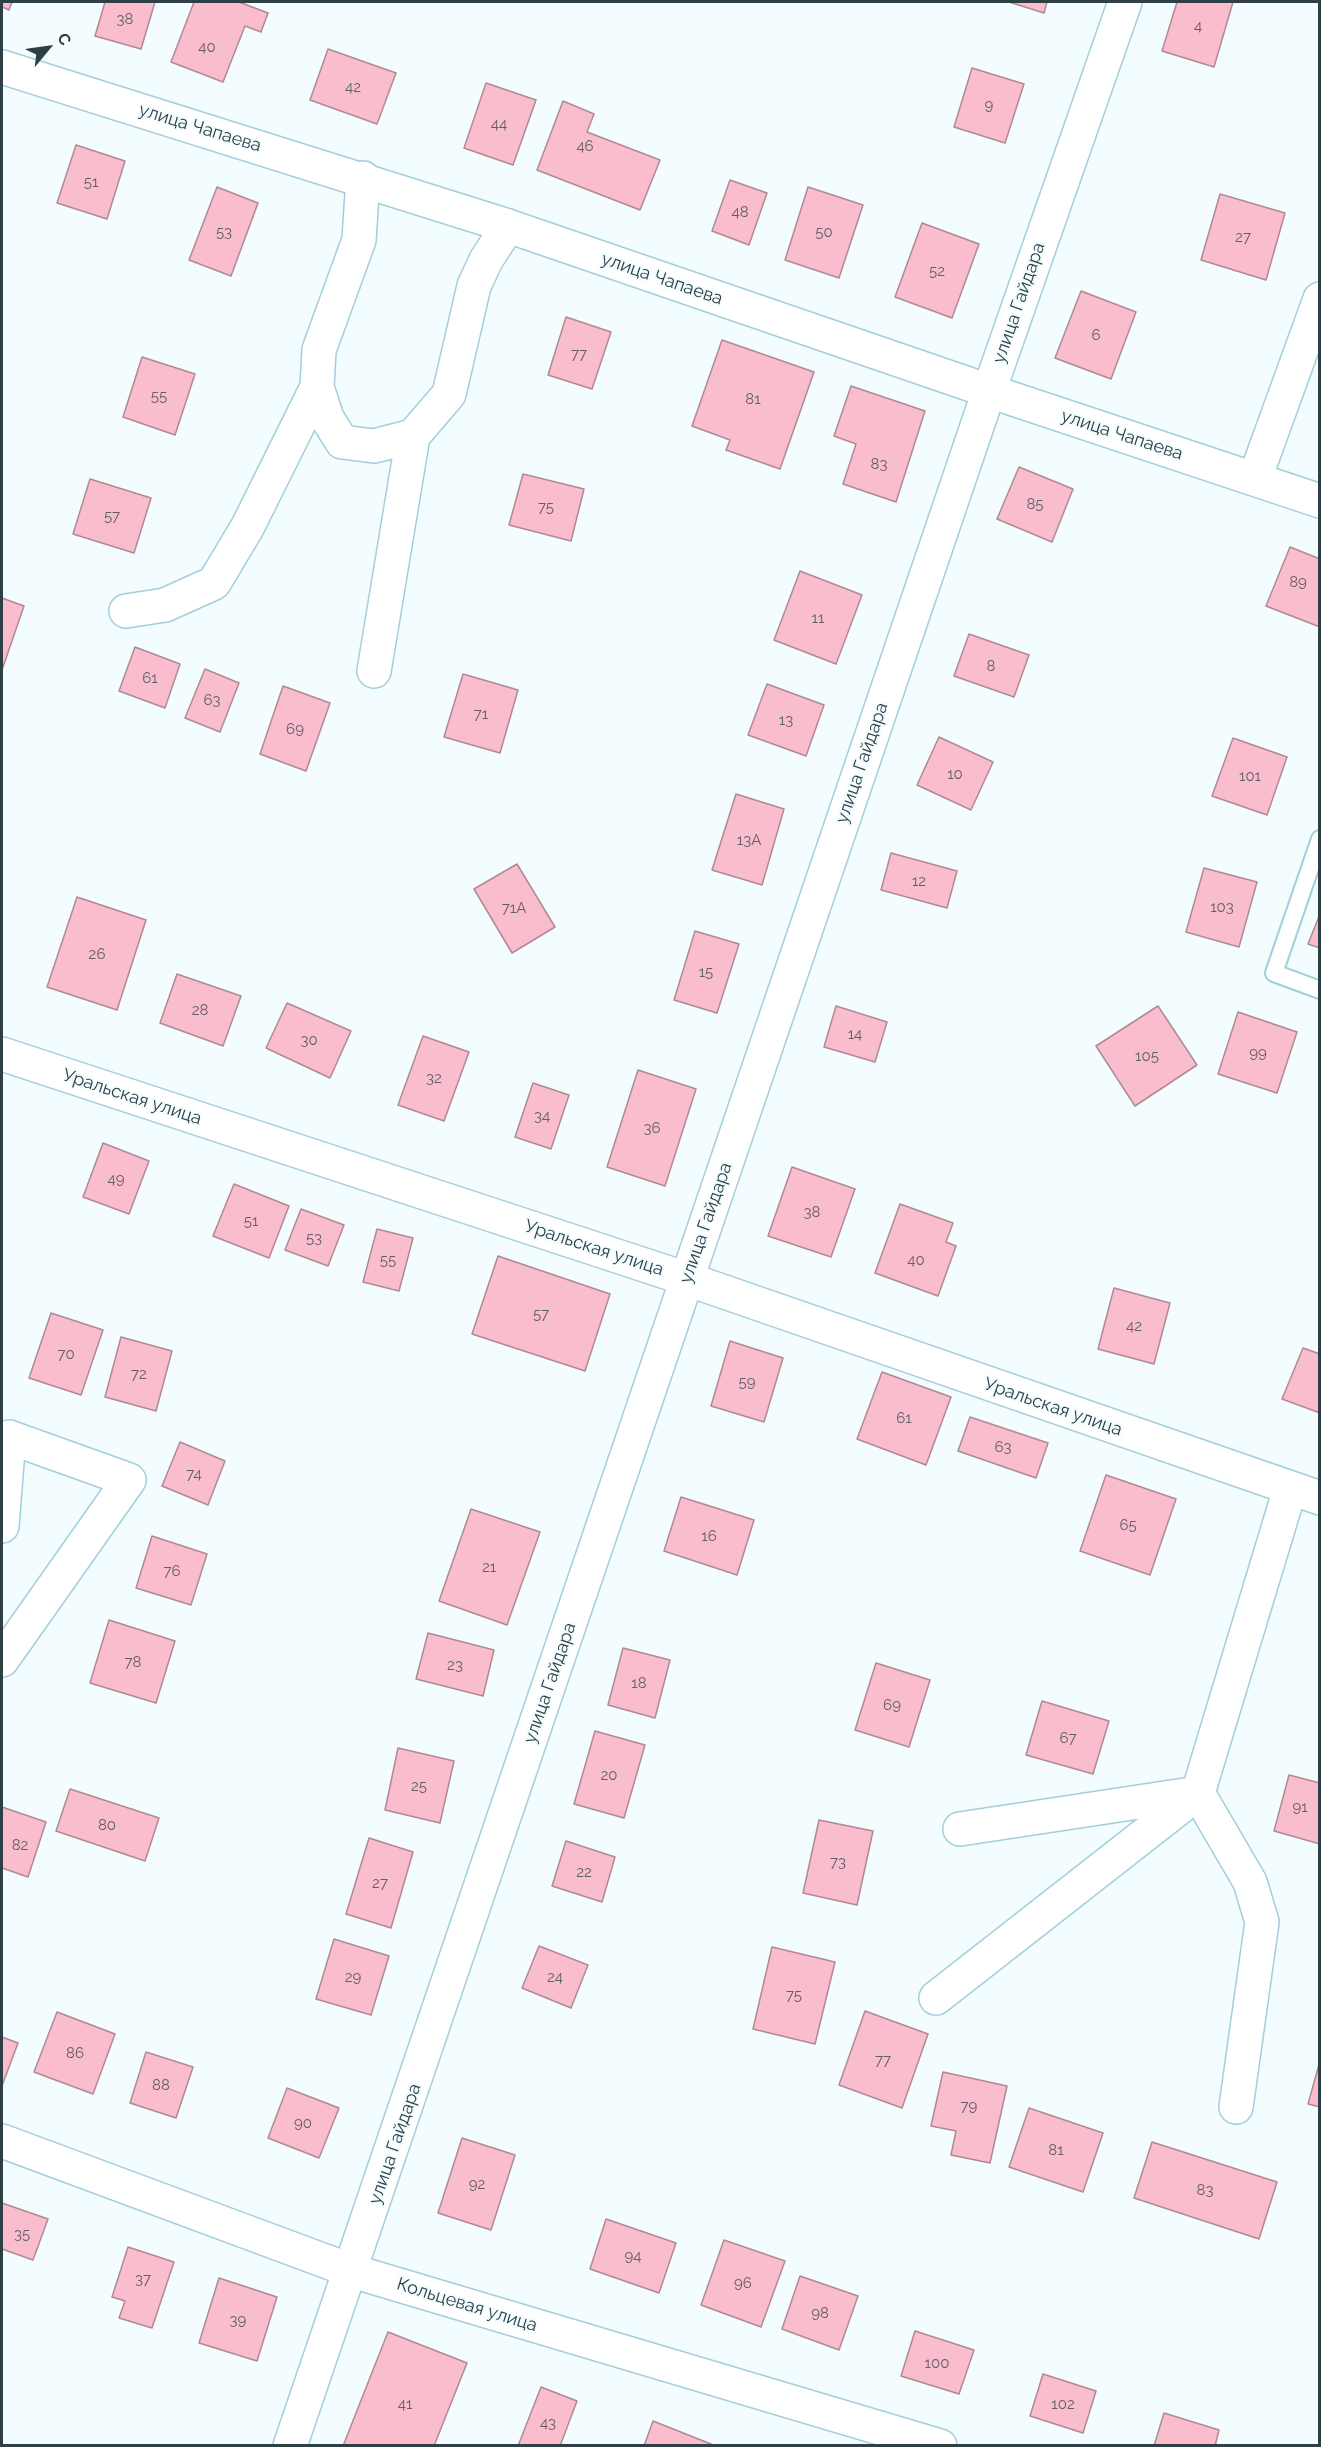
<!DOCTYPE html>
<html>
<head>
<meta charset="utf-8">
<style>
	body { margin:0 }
	#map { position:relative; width:1321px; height:2447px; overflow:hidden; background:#f3fcfe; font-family:Raleway,sans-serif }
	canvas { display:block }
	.frame { position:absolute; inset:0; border:3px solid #2e4045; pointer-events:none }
	.north { position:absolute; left:18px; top:18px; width:60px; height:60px; -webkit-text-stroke:4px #f3fcfe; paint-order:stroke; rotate:61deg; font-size:16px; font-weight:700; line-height:24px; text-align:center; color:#2e4045 }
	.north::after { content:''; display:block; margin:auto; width:21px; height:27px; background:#2e4045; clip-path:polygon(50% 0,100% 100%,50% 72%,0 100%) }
</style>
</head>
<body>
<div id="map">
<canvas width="1321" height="2447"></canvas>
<div class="frame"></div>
<div class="north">С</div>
</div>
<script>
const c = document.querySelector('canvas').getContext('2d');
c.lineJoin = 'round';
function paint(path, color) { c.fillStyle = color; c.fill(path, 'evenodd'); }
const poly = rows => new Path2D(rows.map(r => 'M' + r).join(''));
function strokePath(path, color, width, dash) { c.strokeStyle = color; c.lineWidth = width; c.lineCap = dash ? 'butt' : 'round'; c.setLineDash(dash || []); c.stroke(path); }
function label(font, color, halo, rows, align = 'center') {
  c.font = font + ' Raleway,sans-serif'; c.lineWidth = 4.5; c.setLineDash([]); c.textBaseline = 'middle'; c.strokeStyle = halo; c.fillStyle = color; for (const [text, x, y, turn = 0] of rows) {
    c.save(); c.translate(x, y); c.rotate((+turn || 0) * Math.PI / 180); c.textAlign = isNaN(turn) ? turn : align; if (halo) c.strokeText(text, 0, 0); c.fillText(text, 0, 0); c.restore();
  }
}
const building = poly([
	[2,2,12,2,9,10,2,7,2,2],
	[105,2,155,2,141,49,95,36,105,2],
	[194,2,239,2,268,13,261,32,245,26,223,82,171,62,194,2],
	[1009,2,1047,2,1044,13,1009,2],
	[1177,2,1233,2,1214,67,1162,51,1177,2],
	[328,49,396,73,377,124,310,100,328,49],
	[972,68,1024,84,1005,143,954,127,972,68],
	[486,83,536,100,513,165,464,148,486,83],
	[563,101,594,114,587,132,660,160,640,210,537,170,563,101],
	[76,145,125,161,107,219,57,203,76,145],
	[730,180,767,193,749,245,712,231,730,180],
	[217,187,258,203,231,276,189,260,217,187],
	[808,187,863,205,839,278,785,260,808,187],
	[1220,194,1285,213,1266,280,1201,260,1220,194],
	[922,223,979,244,952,318,895,297,922,223],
	[1081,291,1136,312,1111,379,1055,358,1081,291],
	[566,317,611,332,592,389,548,375,566,317],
	[722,340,814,372,780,469,726,450,730,440,692,426,722,340],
	[142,357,195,374,175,435,123,417,142,357],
	[851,386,925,411,896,502,843,484,856,444,834,436,851,386],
	[1019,467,1073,489,1052,542,997,519,1019,467],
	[523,474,584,489,571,541,509,525,523,474],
	[90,479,151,498,134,553,73,534,90,479],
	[1290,547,1320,559,1320,627,1266,606,1290,547],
	[800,571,862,595,836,664,774,640,800,571],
	[2,598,24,606,2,670,2,598],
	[969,634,1029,655,1014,697,954,676,969,634],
	[135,647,180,664,165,708,119,691,135,647],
	[205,669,239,683,220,732,185,718,205,669],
	[463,674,518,690,500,753,444,737,463,674],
	[767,684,824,705,806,756,748,735,767,684],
	[283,686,330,703,306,771,260,754,283,686],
	[939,737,993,762,971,810,917,785,939,737],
	[1233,738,1287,757,1267,815,1212,796,1233,738],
	[736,794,784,809,762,885,712,870,736,794],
	[891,853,957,871,947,908,881,890,891,853],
	[517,864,555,927,512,953,474,889,517,864],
	[1204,868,1257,882,1239,947,1186,932,1204,868],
	[77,897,146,920,117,1010,47,987,77,897],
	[1320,914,1320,948,1308,944,1320,914],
	[695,931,739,944,717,1013,674,1000,695,931],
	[177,974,241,996,223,1046,160,1023,177,974],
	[287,1003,351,1031,330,1078,266,1048,287,1003],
	[836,1006,887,1022,875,1062,824,1047,836,1006],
	[1158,1006,1197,1065,1135,1106,1096,1046,1158,1006],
	[1238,1012,1297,1032,1277,1093,1218,1074,1238,1012],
	[423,1036,469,1052,444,1121,398,1105,423,1036],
	[638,1070,696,1089,665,1186,607,1167,638,1070],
	[533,1083,569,1095,551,1149,515,1137,533,1083],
	[103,1143,149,1161,129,1214,83,1197,103,1143],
	[792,1167,855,1189,831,1257,768,1236,792,1167],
	[234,1184,289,1206,269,1258,213,1236,234,1184],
	[900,1204,953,1223,946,1242,956,1246,938,1296,875,1273,900,1204],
	[301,1209,344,1225,328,1266,285,1250,301,1209],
	[377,1229,413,1238,399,1291,363,1282,377,1229],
	[498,1256,610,1294,585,1371,472,1334,498,1256],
	[1114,1288,1170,1303,1154,1364,1098,1349,1114,1288],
	[51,1313,103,1330,81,1395,29,1378,51,1313],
	[121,1337,172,1351,156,1411,105,1397,121,1337],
	[730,1341,783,1358,764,1422,711,1406,730,1341],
	[1303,1348,1320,1354,1320,1413,1282,1399,1303,1348],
	[882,1372,951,1397,926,1465,857,1439,882,1372],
	[970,1417,1048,1443,1036,1478,958,1451,970,1417],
	[180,1442,225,1461,208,1505,162,1486,180,1442],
	[1106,1475,1176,1499,1150,1575,1080,1551,1106,1475],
	[681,1497,754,1520,737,1575,664,1551,681,1497],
	[471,1509,540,1532,507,1625,439,1601,471,1509],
	[152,1536,207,1554,191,1605,136,1588,152,1536],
	[109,1620,175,1641,156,1703,90,1683,109,1620],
	[428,1633,494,1650,483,1696,416,1679,428,1633],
	[623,1648,670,1660,655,1718,608,1705,623,1648],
	[876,1663,930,1680,909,1747,855,1730,876,1663],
	[1042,1701,1109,1721,1093,1774,1026,1755,1042,1701],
	[595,1731,645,1745,624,1818,574,1804,595,1731],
	[398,1748,454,1761,440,1823,385,1810,398,1748],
	[1289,1775,1320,1783,1320,1844,1274,1831,1289,1775],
	[70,1789,159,1818,145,1861,56,1831,70,1789],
	[2,1807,46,1822,28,1877,2,1868,2,1807],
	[819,1820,873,1831,857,1905,803,1893,819,1820],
	[369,1838,413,1852,391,1928,346,1914,369,1838],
	[566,1841,615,1857,602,1902,552,1886,566,1841],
	[334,1939,389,1956,371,2015,316,1999,334,1939],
	[539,1946,588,1965,571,2008,522,1988,539,1946],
	[772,1947,835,1962,815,2044,753,2029,772,1947],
	[865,2011,928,2034,902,2108,839,2085,865,2011],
	[57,2012,115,2034,93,2094,34,2072,57,2012],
	[2,2037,18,2043,2,2086,2,2037],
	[146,2052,193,2067,176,2118,130,2103,146,2052],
	[1320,2061,1320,2107,1308,2104,1320,2061],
	[943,2072,1007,2086,990,2163,951,2155,956,2131,931,2126,943,2072],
	[287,2088,339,2108,319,2158,268,2138,287,2088],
	[1029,2108,1103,2133,1083,2192,1009,2167,1029,2108],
	[462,2138,515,2155,491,2230,438,2213,462,2138],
	[1152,2142,1277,2182,1259,2239,1134,2198,1152,2142],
	[2,2203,48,2219,33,2260,2,2249,2,2203],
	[606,2219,676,2243,659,2293,590,2269,606,2219],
	[724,2240,785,2261,761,2327,701,2305,724,2240],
	[128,2247,174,2262,152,2328,119,2318,125,2301,112,2297,128,2247],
	[800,2276,858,2296,839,2350,782,2329,800,2276],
	[219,2278,277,2297,257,2361,199,2343,219,2278],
	[915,2331,974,2350,959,2394,901,2376,915,2331],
	[388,2332,467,2363,434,2446,343,2446,388,2332],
	[1043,2374,1096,2391,1083,2433,1030,2416,1043,2374],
	[541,2387,577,2401,560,2446,518,2446,541,2387],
	[1164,2413,1219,2430,1215,2446,1154,2446,1164,2413],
	[653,2421,716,2446,644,2446,653,2421]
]);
const lane = poly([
	[1320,839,1274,973,1320,990]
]);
const street = poly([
	[363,178,359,240,319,350,317,387,327,418,342,442,374,446,413,436,449,394,474,286,486,260,508,226],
	[1255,478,1320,299],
	[126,611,165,605,214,583,248,526,317,387],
	[374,671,413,436],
	[2,1054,687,1279,1320,1498],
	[2,1526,9,1437,129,1480,2,1660],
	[960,1829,1198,1793,1250,1882,1262,1922,1236,2107],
	[936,1998,1198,1793,1290,1489],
	[2,2141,352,2271,940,2446],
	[290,2446,989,391,1125,2]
]);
const secondary = poly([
	[2,67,508,226,989,391,1320,501]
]);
const numberNames = [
	["38",125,19],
	["4",1198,26],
	["40",207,47],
	["42",353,87],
	["9",989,105],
	["44",499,124],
	["46",585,146],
	["51",91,182],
	["48",740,212],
	["53",224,232],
	["50",824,232],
	["27",1243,237],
	["52",937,271],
	["6",1096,335],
	["77",579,354],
	["55",159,396],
	["81",753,399],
	["83",879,464],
	["85",1035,504],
	["75",546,507],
	["57",112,516],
	["89",1298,582],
	["11",818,618],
	["8",991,666],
	["61",150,678],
	["63",212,700],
	["71",481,714],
	["13",786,720],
	["69",295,729],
	["10",955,774],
	["101",1250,776],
	["13А",749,840],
	["12",919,881],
	["103",1222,907],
	["71А",514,908],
	["26",97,954],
	["15",706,972],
	["28",200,1010],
	["14",855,1034],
	["30",309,1040],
	["99",1258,1053],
	["105",1147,1056],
	["32",434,1078],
	["34",542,1116],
	["36",652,1128],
	["49",116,1179],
	["38",812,1212],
	["51",251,1221],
	["53",314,1238],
	["55",388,1260],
	["40",916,1260],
	["57",541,1314],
	["42",1134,1326],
	["70",66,1354],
	["72",139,1374],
	["59",747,1382],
	["61",904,1418],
	["63",1003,1447],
	["74",194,1474],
	["65",1128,1525],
	["16",709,1536],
	["21",489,1567],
	["76",172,1571],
	["78",133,1662],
	["23",455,1665],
	["18",639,1683],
	["69",892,1705],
	["67",1068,1738],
	["20",609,1775],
	["25",419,1786],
	["91",1300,1807],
	["80",107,1825],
	["82",20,1845],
	["73",838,1862],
	["22",584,1872],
	["27",380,1883],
	["29",353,1977],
	["24",555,1977],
	["75",794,1995],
	["86",75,2053],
	["77",883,2060],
	["88",161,2085],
	["79",969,2106],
	["90",303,2123],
	["81",1056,2150],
	["92",477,2184],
	["83",1205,2190],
	["35",22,2234],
	["94",633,2256],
	["37",143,2279],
	["96",743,2283],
	["98",820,2313],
	["39",238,2320],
	["100",937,2363],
	["41",405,2404],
	["102",1063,2404],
	["43",548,2423]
];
const streetNames = [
	["улица Чапаева",200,128,17],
	["улица Чапаева",662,279,19],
	["улица Гайдара",1019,303,-71],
	["улица Чапаева",1122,435,18],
	["улица Гайдара",862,763,-71],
	["Уральская улица",132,1097,18],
	["улица Гайдара",706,1223,-71],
	["Уральская улица",594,1248,18],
	["Уральская улица",1053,1407,19],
	["улица Гайдара",550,1683,-71],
	["улица Гайдара",395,2144,-71],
	["Кольцевая улица",467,2305,17]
];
paint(building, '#fabdcd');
strokePath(building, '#b08993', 1.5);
strokePath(lane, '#a3cfdb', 20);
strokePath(street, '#a3cfdb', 36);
strokePath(secondary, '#a3cfdb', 36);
strokePath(lane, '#fff', 16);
strokePath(street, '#fff', 33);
strokePath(secondary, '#fff', 33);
label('15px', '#615f67', null, numberNames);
label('18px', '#2e4045', '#f3fcfe', streetNames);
</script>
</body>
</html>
